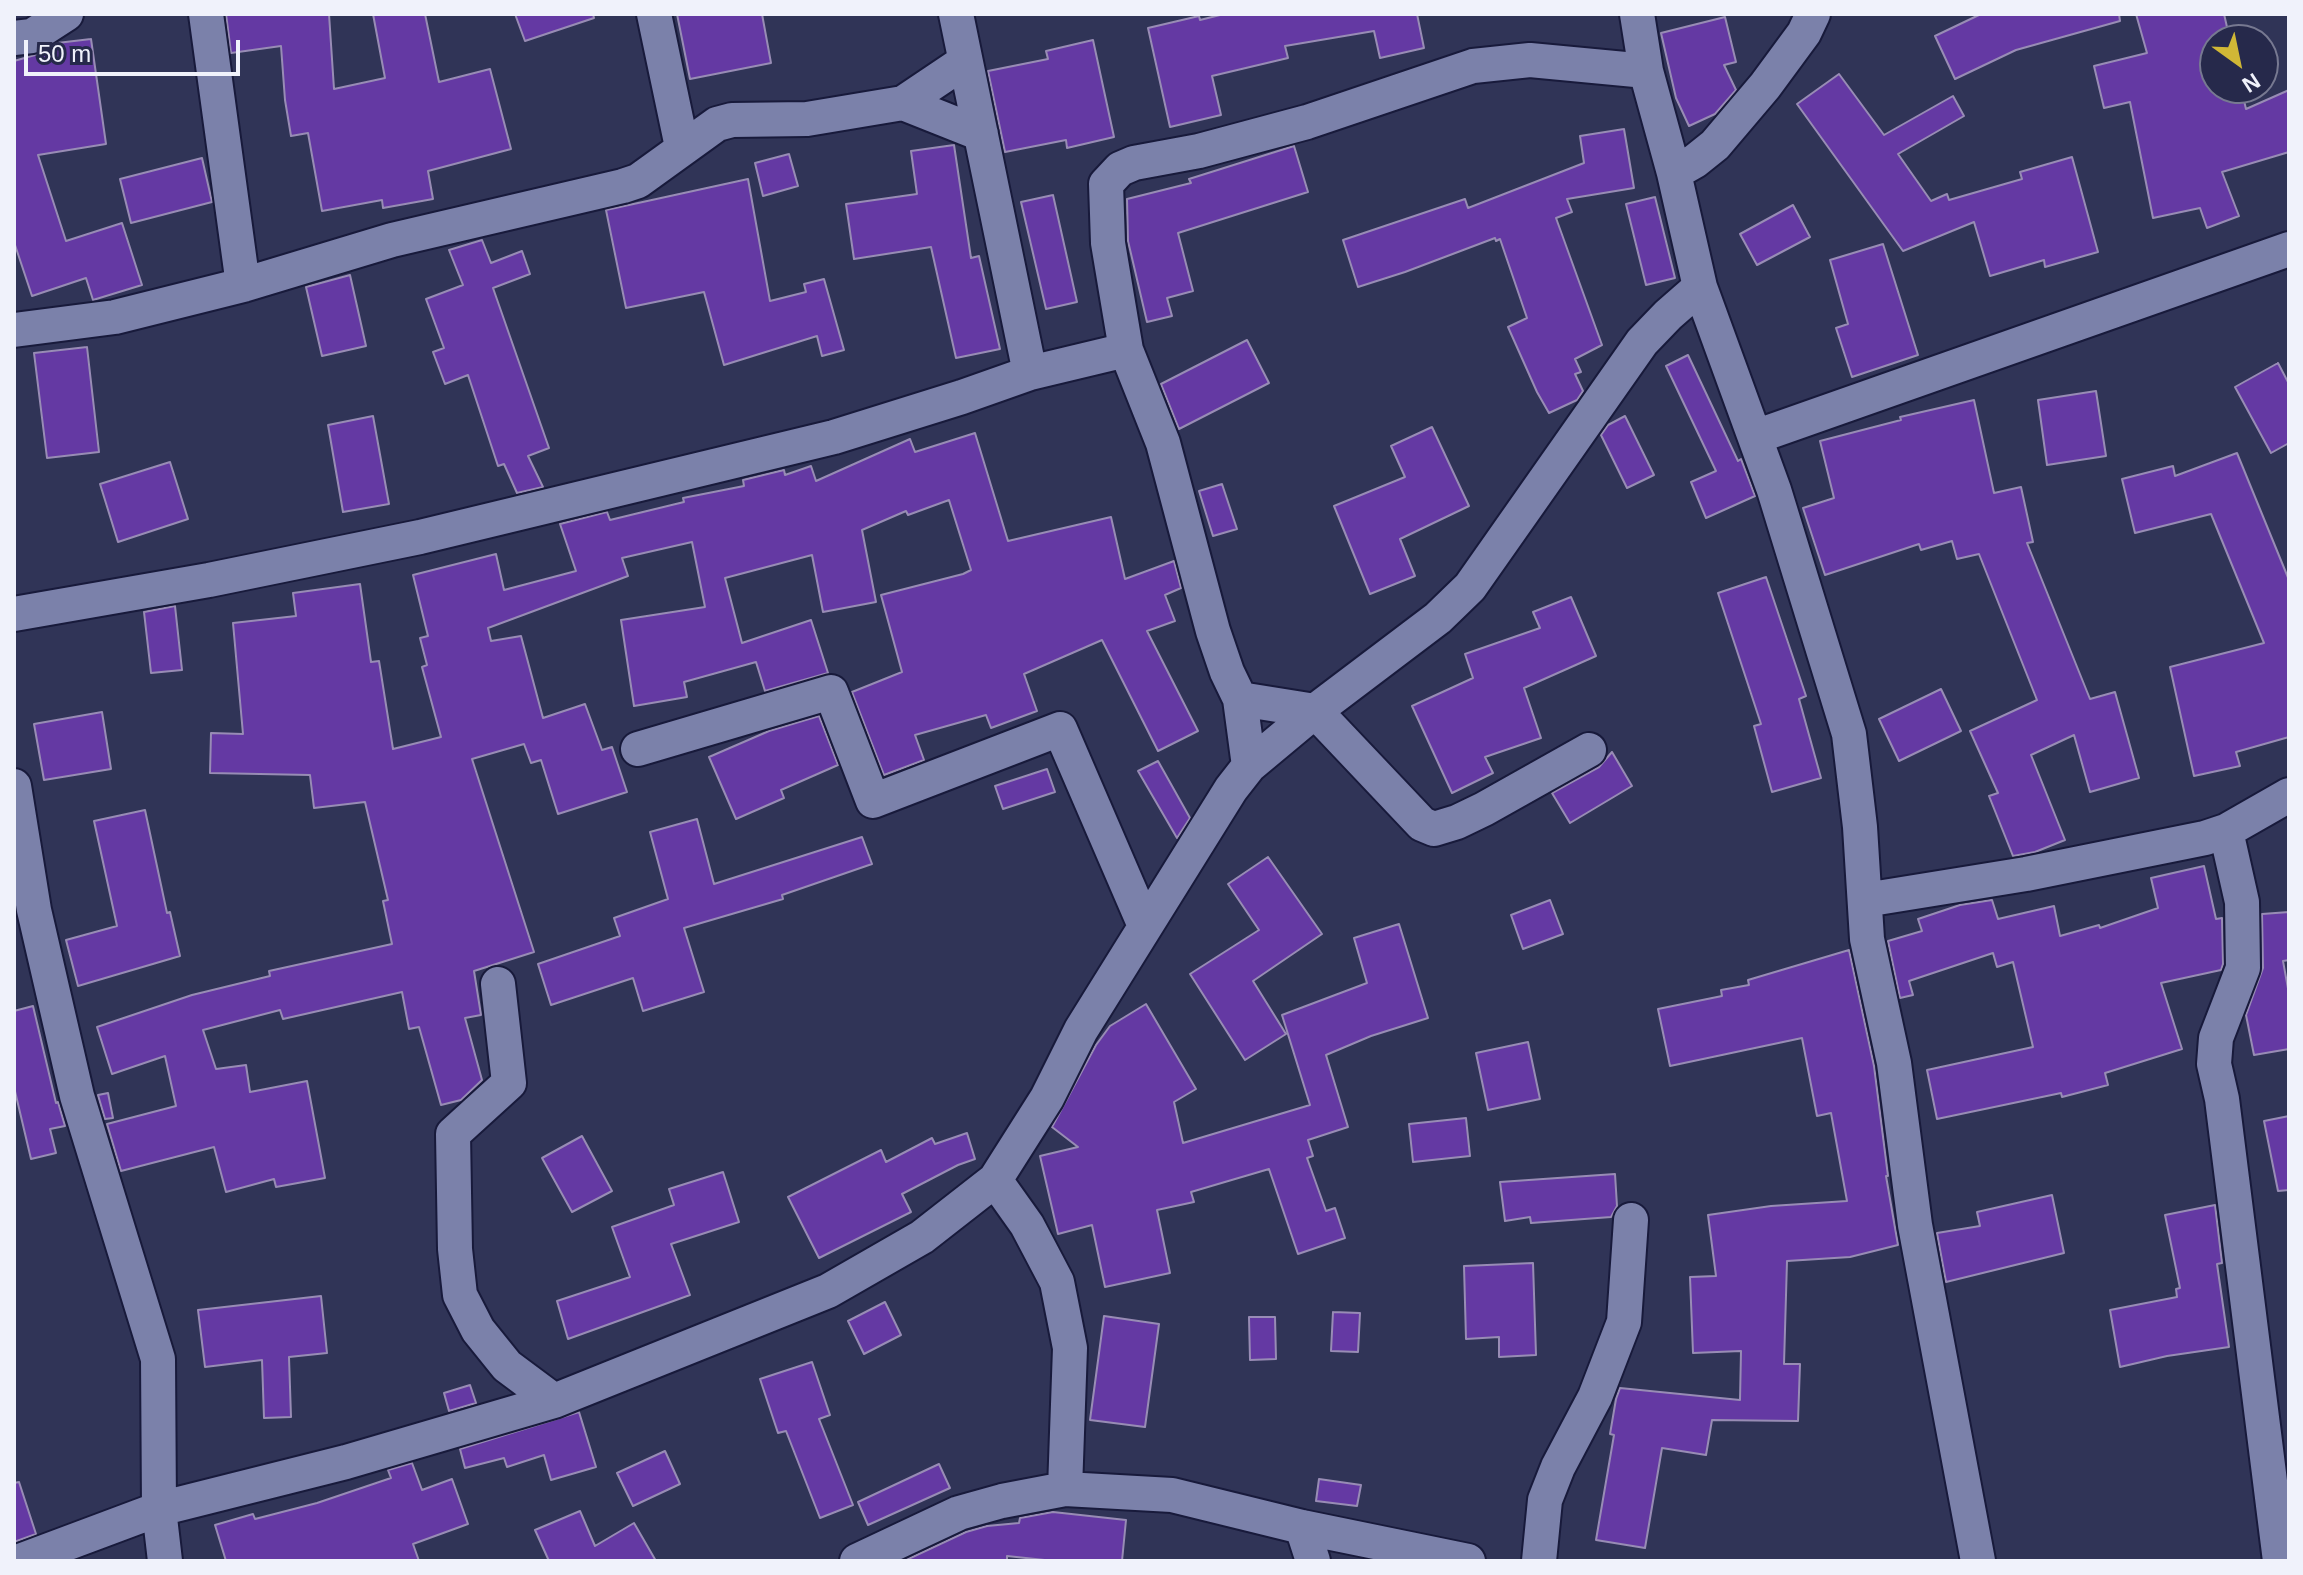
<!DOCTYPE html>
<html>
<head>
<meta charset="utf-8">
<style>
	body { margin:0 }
	#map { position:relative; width:2303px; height:1575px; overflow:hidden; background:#303457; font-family:Arial,sans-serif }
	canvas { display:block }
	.frame { position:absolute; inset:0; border:16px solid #f0f2fb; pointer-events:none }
	.north { position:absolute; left:2199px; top:24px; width:80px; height:80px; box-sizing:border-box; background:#26294b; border:2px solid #777991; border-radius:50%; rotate:147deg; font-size:22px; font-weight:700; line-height:32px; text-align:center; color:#f0f2fb }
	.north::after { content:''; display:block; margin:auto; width:28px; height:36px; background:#d0b736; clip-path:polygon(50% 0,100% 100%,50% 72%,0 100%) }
	.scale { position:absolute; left:24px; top:40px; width:216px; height:36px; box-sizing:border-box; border:4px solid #f0f2fb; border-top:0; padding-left:10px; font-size:24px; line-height:28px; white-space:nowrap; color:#f0f2fb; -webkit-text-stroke:6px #26294b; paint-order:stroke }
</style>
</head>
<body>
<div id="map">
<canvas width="2303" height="1575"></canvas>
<div class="frame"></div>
<div class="north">N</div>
<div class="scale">50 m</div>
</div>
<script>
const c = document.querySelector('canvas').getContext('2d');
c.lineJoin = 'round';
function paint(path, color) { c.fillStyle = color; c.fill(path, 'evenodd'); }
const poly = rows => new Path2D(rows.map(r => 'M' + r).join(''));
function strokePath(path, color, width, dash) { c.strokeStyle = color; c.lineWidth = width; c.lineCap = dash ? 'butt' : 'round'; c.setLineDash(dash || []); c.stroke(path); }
const building = poly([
	[226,14,329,14,334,89,385,78,373,14,425,14,439,82,490,69,511,149,428,171,433,199,383,208,382,200,322,211,308,133,291,136,285,100,281,46,231,53,226,14],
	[515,14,593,14,594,18,525,41,515,14],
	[677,14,762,14,771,63,690,79,677,14],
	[1224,14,1417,14,1424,48,1380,58,1374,31,1285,46,1288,58,1212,76,1221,115,1170,127,1148,28,1199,16,1200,20,1224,14],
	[1981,14,2119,14,2120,21,2016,50,1955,79,1935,36,1981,14],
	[2136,14,2224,14,2230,40,2215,40,2215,88,2241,88,2246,109,2289,90,2289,152,2222,172,2239,216,2207,228,2200,208,2153,218,2130,102,2104,108,2094,66,2147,53,2136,14],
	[1725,17,1736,62,1724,65,1736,90,1715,114,1689,126,1676,98,1661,33,1725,17],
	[91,39,106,144,38,155,66,241,122,223,142,285,93,300,86,278,32,296,14,242,14,61,42,53,57,43,91,39],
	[1093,40,1114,137,1067,148,1066,140,1005,152,988,71,1048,59,1046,51,1093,40],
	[1839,74,1884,135,1953,96,1964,116,1898,154,1931,201,1947,194,1949,200,2022,179,2020,172,2072,157,2098,252,2045,267,2044,260,1990,276,1974,222,1903,251,1797,104,1839,74],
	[1624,129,1634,188,1567,199,1572,212,1556,218,1602,345,1575,359,1581,372,1575,374,1583,391,1577,400,1549,413,1537,392,1508,327,1527,318,1500,239,1496,241,1495,238,1405,272,1358,287,1343,240,1465,199,1468,208,1584,163,1580,136,1624,129],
	[954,145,971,258,979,256,1000,349,956,358,931,247,854,259,846,204,917,194,911,151,954,145],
	[1294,146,1308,192,1178,233,1193,291,1167,298,1172,316,1147,322,1128,241,1127,199,1191,183,1189,179,1294,146],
	[789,154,798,186,763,196,755,163,789,154],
	[202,158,212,202,131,223,120,179,202,158],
	[748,179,770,301,806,292,804,284,824,279,844,350,822,356,817,336,724,365,704,292,626,308,606,210,748,179],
	[1053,195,1077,302,1046,309,1021,202,1053,195],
	[1655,197,1675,278,1646,285,1626,204,1655,197],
	[1793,205,1810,237,1757,265,1740,234,1793,205],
	[482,240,491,263,522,251,530,274,493,288,549,448,528,456,543,487,517,493,504,464,498,466,468,375,445,384,433,352,444,348,426,299,463,285,449,250,482,240],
	[1883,244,1918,355,1852,377,1836,328,1848,324,1830,260,1883,244],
	[350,275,366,346,322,356,306,287,350,275],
	[1247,340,1269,383,1179,429,1161,384,1247,340],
	[87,347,99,452,47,458,34,353,87,347],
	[1688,355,1738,461,1741,459,1755,496,1706,518,1691,482,1716,471,1666,366,1688,355],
	[2278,363,2289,384,2289,443,2271,453,2235,387,2278,363],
	[2096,391,2106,456,2047,465,2038,400,2096,391],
	[1974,400,1994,493,2021,487,2033,542,2027,543,2090,699,2115,692,2139,778,2090,792,2074,735,2031,755,2065,840,2035,852,2013,856,1989,796,1998,793,1970,731,2037,700,1979,554,1957,559,1952,541,1921,550,1919,544,1825,575,1803,508,1834,498,1820,441,1901,420,1900,417,1974,400],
	[373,416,389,504,343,512,328,425,373,416],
	[1625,416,1654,475,1627,488,1601,435,1608,425,1625,416],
	[1432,427,1469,506,1400,539,1415,576,1370,594,1334,506,1405,477,1391,446,1432,427],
	[975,433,1008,541,1111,517,1125,579,1174,561,1181,588,1165,595,1175,621,1147,631,1198,731,1158,751,1102,640,1024,674,1037,711,991,728,986,715,915,735,924,760,884,775,852,692,902,672,881,595,963,574,971,570,949,500,908,515,906,511,862,530,876,602,823,612,812,555,725,578,742,643,811,620,828,673,765,691,756,662,684,682,687,697,634,706,621,620,705,607,692,542,622,558,628,576,488,628,491,641,521,636,543,718,585,704,602,750,612,747,627,792,558,814,541,760,531,763,524,744,472,759,534,952,474,971,481,1015,465,1018,482,1080,461,1100,441,1105,419,1027,409,1029,402,992,283,1019,280,1010,203,1030,216,1069,246,1065,250,1092,307,1081,325,1178,276,1187,274,1179,226,1192,214,1147,121,1171,107,1124,176,1106,165,1056,112,1074,97,1027,192,995,270,976,269,971,392,944,383,901,388,900,365,802,314,808,310,775,210,773,211,733,243,734,233,623,296,616,293,593,360,584,371,662,379,661,393,749,441,737,422,667,427,665,420,638,428,636,413,575,496,554,504,590,576,571,560,524,607,512,610,520,684,502,683,498,744,486,743,480,784,470,785,475,811,466,816,481,910,439,915,452,975,433],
	[2237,453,2289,580,2289,737,2236,752,2240,766,2194,776,2170,667,2264,643,2211,514,2135,533,2122,479,2173,466,2175,476,2237,453],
	[170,462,188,519,118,542,100,484,170,462],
	[1222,484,1237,529,1213,536,1199,491,1222,484],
	[1766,577,1806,696,1799,699,1821,778,1772,792,1754,726,1761,724,1718,593,1766,577],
	[1571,597,1596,656,1524,688,1541,738,1485,757,1493,773,1452,793,1412,706,1473,678,1465,654,1540,628,1533,612,1571,597],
	[175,606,182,670,151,673,144,612,175,606],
	[1941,689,1961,731,1899,761,1879,719,1941,689],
	[102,712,111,769,44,780,34,724,102,712],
	[819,716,838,765,781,790,784,798,736,819,709,757,769,731,819,716],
	[1612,752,1632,786,1570,823,1552,793,1599,767,1612,752],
	[1158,761,1190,818,1177,838,1138,771,1158,761],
	[1047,769,1055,792,1003,809,995,786,1047,769],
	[145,810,167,913,170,912,180,956,78,986,66,940,117,926,94,821,145,810],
	[697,819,714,884,862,837,872,864,782,895,783,899,684,928,704,992,643,1011,633,978,551,1005,538,964,620,936,614,918,668,899,650,832,697,819],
	[1268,857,1322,934,1253,981,1286,1034,1245,1060,1190,974,1259,930,1228,884,1268,857],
	[2204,866,2216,919,2222,918,2223,964,2221,970,2161,983,2182,1049,2105,1073,2108,1085,2062,1097,2061,1093,1937,1119,1927,1070,2033,1047,2013,962,1997,967,1993,953,1909,981,1913,995,1900,998,1888,941,1922,931,1918,919,1960,905,1992,900,1998,919,2054,906,2060,936,2099,925,2100,928,2158,908,2151,878,2204,866],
	[1550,900,1563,934,1523,949,1511,915,1550,900],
	[2289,912,2289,960,2283,961,2289,994,2289,1049,2254,1055,2246,1015,2263,968,2262,914,2289,912],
	[1399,924,1428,1018,1371,1036,1326,1055,1348,1127,1308,1140,1313,1156,1307,1158,1326,1211,1335,1208,1345,1238,1298,1254,1269,1169,1191,1192,1194,1202,1157,1210,1170,1273,1105,1287,1092,1225,1058,1234,1040,1156,1078,1147,1052,1127,1096,1045,1110,1026,1146,1004,1196,1089,1174,1102,1183,1143,1310,1105,1282,1015,1367,983,1354,938,1399,924],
	[1849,950,1874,1066,1888,1176,1886,1176,1898,1245,1850,1257,1787,1261,1784,1364,1800,1364,1798,1421,1712,1420,1706,1455,1662,1448,1645,1548,1596,1540,1614,1435,1610,1434,1616,1399,1620,1388,1740,1400,1741,1351,1693,1353,1690,1277,1716,1276,1708,1215,1771,1206,1847,1201,1831,1113,1817,1116,1802,1038,1670,1066,1658,1009,1722,996,1721,990,1749,985,1748,980,1849,950],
	[33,1006,56,1103,58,1102,65,1126,50,1129,56,1153,31,1159,14,1087,14,1011,33,1006],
	[1528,1042,1540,1099,1488,1110,1476,1053,1528,1042],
	[108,1093,113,1118,105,1119,98,1095,108,1093],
	[2289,1116,2289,1190,2278,1191,2264,1121,2289,1116],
	[1466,1118,1470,1156,1413,1162,1409,1124,1466,1118],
	[967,1133,975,1159,958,1165,902,1194,911,1212,819,1258,788,1197,881,1150,886,1162,932,1138,935,1144,967,1133],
	[582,1136,612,1191,572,1212,542,1158,582,1136],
	[723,1172,739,1222,671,1244,690,1295,568,1339,557,1301,630,1277,612,1227,674,1205,669,1189,723,1172],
	[1615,1174,1617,1206,1611,1217,1531,1223,1530,1217,1505,1221,1500,1182,1615,1174],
	[2052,1195,2064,1253,1946,1282,1937,1233,1980,1226,1977,1212,2052,1195],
	[2215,1205,2222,1263,2217,1264,2229,1347,2167,1356,2120,1367,2110,1310,2177,1297,2176,1289,2180,1288,2165,1215,2215,1205],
	[1533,1263,1536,1355,1499,1357,1499,1337,1466,1339,1464,1266,1533,1263],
	[321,1296,327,1353,289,1357,291,1417,264,1418,262,1360,205,1367,198,1310,321,1296],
	[885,1302,901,1335,864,1354,848,1321,885,1302],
	[1333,1312,1360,1313,1358,1352,1331,1351,1333,1312],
	[1104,1316,1159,1324,1145,1427,1090,1420,1104,1316],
	[1249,1317,1275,1317,1276,1359,1250,1360,1249,1317],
	[812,1362,830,1415,819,1419,853,1505,820,1518,786,1431,778,1433,760,1379,812,1362],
	[470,1385,476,1403,449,1411,444,1393,470,1385],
	[579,1412,596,1467,551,1480,544,1455,507,1467,504,1458,465,1468,460,1449,579,1412],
	[665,1451,680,1484,633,1506,617,1473,665,1451],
	[412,1463,422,1490,452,1479,468,1524,413,1544,419,1561,226,1561,215,1525,253,1514,255,1519,317,1503,391,1478,388,1470,412,1463],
	[939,1464,950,1488,868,1525,858,1502,939,1464],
	[1319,1479,1361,1485,1357,1506,1316,1501,1319,1479],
	[19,1482,36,1534,14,1542,14,1483,19,1482],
	[580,1511,595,1546,634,1523,656,1561,549,1561,535,1530,580,1511],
	[1053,1512,1126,1520,1122,1561,1054,1561,1007,1556,1007,1561,904,1561,966,1532,987,1526,1019,1523,1020,1518,1053,1512]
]);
const minor = poly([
	[206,14,243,285],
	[654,14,682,147],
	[956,14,1030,373],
	[1637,14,1646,71,1674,173,1700,287,1774,490,1849,734,1860,827,1867,939,1894,1063,1915,1225,1978,1561],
	[14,38,32,36,66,14],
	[903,103,981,134],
	[1674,173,1695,161,1715,145,1765,86,1804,33,1813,14],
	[14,330,115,317,243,285,392,240,623,186,638,181,717,124,732,120,807,119,903,103,964,62],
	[1755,437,2289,249],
	[14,614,209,580,420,537,834,437,962,397,1030,373,1126,350],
	[1240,699,1315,711,1422,824,1434,829,1457,822,1484,809,1589,750],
	[638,749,831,692,873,801,1060,729,1145,926],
	[1249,766,1240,699,1227,672,1213,631,1163,443,1126,350,1108,243,1106,184,1120,169,1134,163,1199,151,1307,122,1473,66,1530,60,1646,71],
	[14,786,34,910,77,1096,158,1359,159,1509,165,1561],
	[2226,831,2242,902,2243,968,2216,1038,2214,1064,2222,1099,2280,1561],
	[1865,900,2026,874,2205,838,2226,831,2289,795],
	[498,984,509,1083,453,1134,455,1249,460,1295,478,1330,507,1366,554,1401],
	[995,1180,1027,1225,1057,1282,1070,1348,1065,1489],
	[1302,1527,1313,1561],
	[20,1561,159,1509,346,1462,554,1401,828,1291,922,1237,995,1180,1047,1098,1081,1030,1231,789,1249,766,1315,711,1438,618,1470,587,1642,342,1668,315,1700,287],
	[857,1561,959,1513,1002,1501,1065,1489,1172,1495,1302,1527,1468,1561],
	[1539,1561,1545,1500,1558,1467,1595,1397,1624,1322,1631,1220]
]);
paint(building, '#6439a3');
strokePath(building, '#988cb5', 2);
strokePath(minor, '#181a3b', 38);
strokePath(minor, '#7b81aa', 34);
</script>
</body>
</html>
